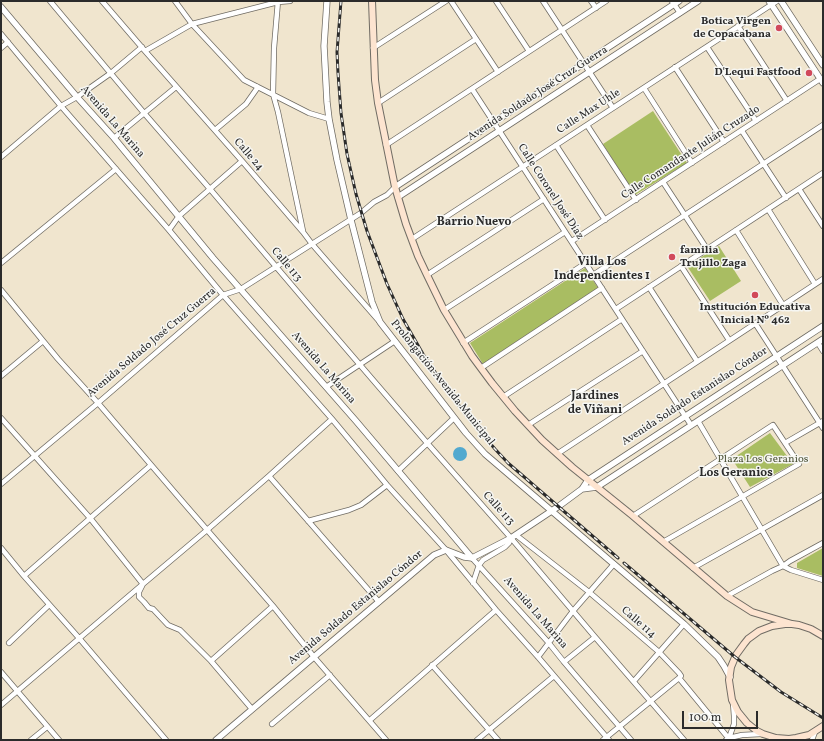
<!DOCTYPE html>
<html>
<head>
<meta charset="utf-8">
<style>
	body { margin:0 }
	#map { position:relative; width:824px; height:741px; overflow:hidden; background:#f0e5ce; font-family:Vollkorn,serif }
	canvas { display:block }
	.frame { position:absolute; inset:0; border:2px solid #2b2b2b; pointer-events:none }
	.scale { position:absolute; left:682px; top:711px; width:76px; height:18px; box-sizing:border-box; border:2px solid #2b2b2b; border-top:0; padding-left:5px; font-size:12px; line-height:14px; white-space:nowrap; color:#2b2b2b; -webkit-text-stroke:3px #f6f6f2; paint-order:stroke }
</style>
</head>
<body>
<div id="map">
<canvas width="824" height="741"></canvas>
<div class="frame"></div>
<div class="scale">100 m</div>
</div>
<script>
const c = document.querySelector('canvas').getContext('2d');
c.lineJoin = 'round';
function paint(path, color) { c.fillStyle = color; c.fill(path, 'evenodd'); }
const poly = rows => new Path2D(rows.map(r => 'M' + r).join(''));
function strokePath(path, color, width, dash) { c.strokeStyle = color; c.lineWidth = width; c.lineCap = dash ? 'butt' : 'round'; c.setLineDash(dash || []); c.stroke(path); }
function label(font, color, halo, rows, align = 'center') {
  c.font = font + ' Vollkorn,serif'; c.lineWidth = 3; c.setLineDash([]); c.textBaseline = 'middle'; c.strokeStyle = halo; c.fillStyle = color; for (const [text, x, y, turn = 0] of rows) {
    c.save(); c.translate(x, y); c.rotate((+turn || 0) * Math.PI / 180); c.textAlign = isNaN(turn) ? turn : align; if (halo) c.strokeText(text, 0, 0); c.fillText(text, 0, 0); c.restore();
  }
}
const green = poly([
	[653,111,687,163,635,195,603,144],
	[719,246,741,281,710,301,687,266],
	[585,268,598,288,483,364,470,343],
	[770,433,793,464,750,487,732,459],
	[823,548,823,576,797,568,797,563]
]);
const water = poly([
	'453 454a7 7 0 1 1 14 0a7 7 0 1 1-14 0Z'
]);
const minor = poly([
	[50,1,144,113,210,189,318,316,428,444,511,538,595,637,684,740],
	[102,1,145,51,242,161,303,232,312,244,379,321],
	[175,1,192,24,244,80,309,113,329,119],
	[278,1,274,48,273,94,278,112,303,231],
	[451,1,498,72],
	[496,1,529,51],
	[543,1,613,108],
	[591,1,596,8],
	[672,1,680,13],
	[738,26,787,101],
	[1,34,61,106,169,230,223,295,332,419,387,485,446,550,496,610,538,657,609,740],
	[707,47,756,121],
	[1,48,8,42],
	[373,48,446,1],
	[145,51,192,24,278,2,290,1],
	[675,67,724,142],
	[644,88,692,163],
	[472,89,691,425],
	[378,103,476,39],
	[587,125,636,200],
	[215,130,246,104,258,87],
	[742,131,786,198],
	[114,138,176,87],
	[386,145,606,1],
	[556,145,605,220],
	[1,157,61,106,77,97,111,73,142,47],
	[663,182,707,249],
	[799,189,823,226],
	[768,209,815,284],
	[169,230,179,216,242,161],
	[736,230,783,305],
	[412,239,777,1],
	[572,241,820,79],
	[1,263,116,169],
	[681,266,729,340],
	[427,275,544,199],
	[593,275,823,125],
	[649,287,697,361],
	[1,290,58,359,98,403,182,501,273,606,314,657,386,740],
	[616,309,823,173],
	[444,310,565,232],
	[755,323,823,428],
	[463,343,586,263],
	[818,343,823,351],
	[481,368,602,288],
	[1,376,43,341],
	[326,387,395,341],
	[503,397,622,319],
	[1,418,90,518,143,584,139,592,139,597,144,602,149,608,153,609,168,625,180,630,211,661,252,709],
	[698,421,783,566],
	[528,425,643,351],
	[785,443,823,421],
	[557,454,823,279],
	[398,471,454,418],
	[269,476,379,602],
	[1,484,98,403,223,295,241,289,312,244,361,213,374,202,387,195,395,187],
	[633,516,773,425,799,464,663,542],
	[308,521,349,510,361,505,387,485],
	[516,535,589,592,659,652,679,673,681,676,679,678,730,740],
	[1,548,24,576,79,638,166,740],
	[472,558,548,642,564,662,631,740],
	[783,566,791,570,823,580],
	[693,568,823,495],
	[24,576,151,465],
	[473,583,479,565,483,560,505,547,509,543,511,538],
	[727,596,772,571,783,566,790,561,823,543],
	[9,643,49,605],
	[538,657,573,611,614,564],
	[211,661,273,606],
	[564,662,595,637],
	[432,665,498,740],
	[1,672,59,740],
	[634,681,684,624],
	[1,705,143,584,207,530,269,476,332,419],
	[370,720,496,610],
	[272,724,330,675],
	[729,738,734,724,734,716,733,703],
	[31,740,47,727],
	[477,740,554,676],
	[603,740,679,678],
	[726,740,729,738,742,735,761,734],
	[812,740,815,732]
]);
const tertiary = poly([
	[327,1,324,46,327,102,329,119,337,160,351,220,372,302,380,322,466,433,485,454,684,624,718,657,724,666,730,677],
	[769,1,823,83],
	[781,1,823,65],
	[1,7,77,97,114,138,213,258,356,421,472,558],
	[395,187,679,1],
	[398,197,698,1],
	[582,489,597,487,823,339],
	[216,740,434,555,446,550,464,557,472,558,511,538,559,506,582,489,588,480,823,326]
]);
const secondary = poly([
	[372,1,375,80,378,103,395,187,406,224,418,256,427,275,444,310,472,356,492,383,515,411,542,440,572,467,633,516,727,596,752,612,792,624],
	[823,636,811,629,799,625,792,624,785,624,772,626,759,631,748,639,744,644,736,655,731,667,729,680,730,687,732,700,738,712,747,723,757,731,763,734,776,738,789,739,796,738,809,735,823,726]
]);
const rail = poly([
	[341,1,337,52,338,73,341,113,347,154,356,194,367,231,387,284,403,319,423,354,445,387,469,419,495,449,508,463,618,558],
	[624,563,735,657,781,692,823,718]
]);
const markers = [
	[779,28,4,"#d1495b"],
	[809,73,4,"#d1495b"],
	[672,257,4,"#d1495b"],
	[755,295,4,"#d1495b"]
];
const poiNames = [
	["Botica Virgen",771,22],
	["de Copacabana",771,35],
	["D'Lequi Fastfood",801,73],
	["familia",680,251,"left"],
	["Trujillo Zaga",680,264,"left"],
	["Institución Educativa",755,308,"center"],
	["Inicial Nº 462",755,321,"center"]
];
const streetNames = [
	["Avenida Soldado José Cruz Guerra",538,94,-33],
	["Calle Max Uhle",589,112,-33],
	["Avenida La Marina",112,122,49],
	["Calle Comandante Julián Cruzado",691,153,-33],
	["Calle 24",248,155,49],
	["Calle Coronel José Díaz",550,192,57],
	["Calle 113",286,265,50],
	["Avenida Soldado José Cruz Guerra",152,343,-40],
	["Avenida La Marina",323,368,49],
	["Prolongación Avenida Municipal",442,383,51],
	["Avenida Soldado Estanislao Cóndor",695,397,-33],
	["Calle 113",498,509,48],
	["Avenida Soldado Estanislao Cóndor",356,608,-40],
	["Avenida La Marina",535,613,49],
	["Calle 114",638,623,41]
];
const parkNames = [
	["Plaza Los Geranios",763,460]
];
const neighbourhoodNames = [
	["Barrio Nuevo",474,223],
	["Villa Los",602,263],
	["Independientes 1",602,277],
	["Jardines",595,397],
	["de Viñani",595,411],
	["Los Geranios",736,474]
];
paint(green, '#a9bd62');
paint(water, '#52a9cf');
strokePath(minor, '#706c64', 6);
strokePath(tertiary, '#706c64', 7);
strokePath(secondary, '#706c64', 8);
strokePath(minor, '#fff', 4.5);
strokePath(tertiary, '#fff', 5.5);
strokePath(secondary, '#fde4d0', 6);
strokePath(rail, '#2b2b2b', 3);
strokePath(rail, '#f6f6f2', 1.5, [4.5]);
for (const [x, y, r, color] of markers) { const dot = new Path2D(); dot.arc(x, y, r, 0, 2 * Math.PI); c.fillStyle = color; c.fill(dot); strokePath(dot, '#f6f6f2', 1.5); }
label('bold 11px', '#2b2b2b', '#f6f6f2', poiNames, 'right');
label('11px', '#2b2b2b', '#f6f6f2', streetNames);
label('11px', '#51573c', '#f6f6f2', parkNames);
label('bold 12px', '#2b2b2b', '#f6f6f2', neighbourhoodNames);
</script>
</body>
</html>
